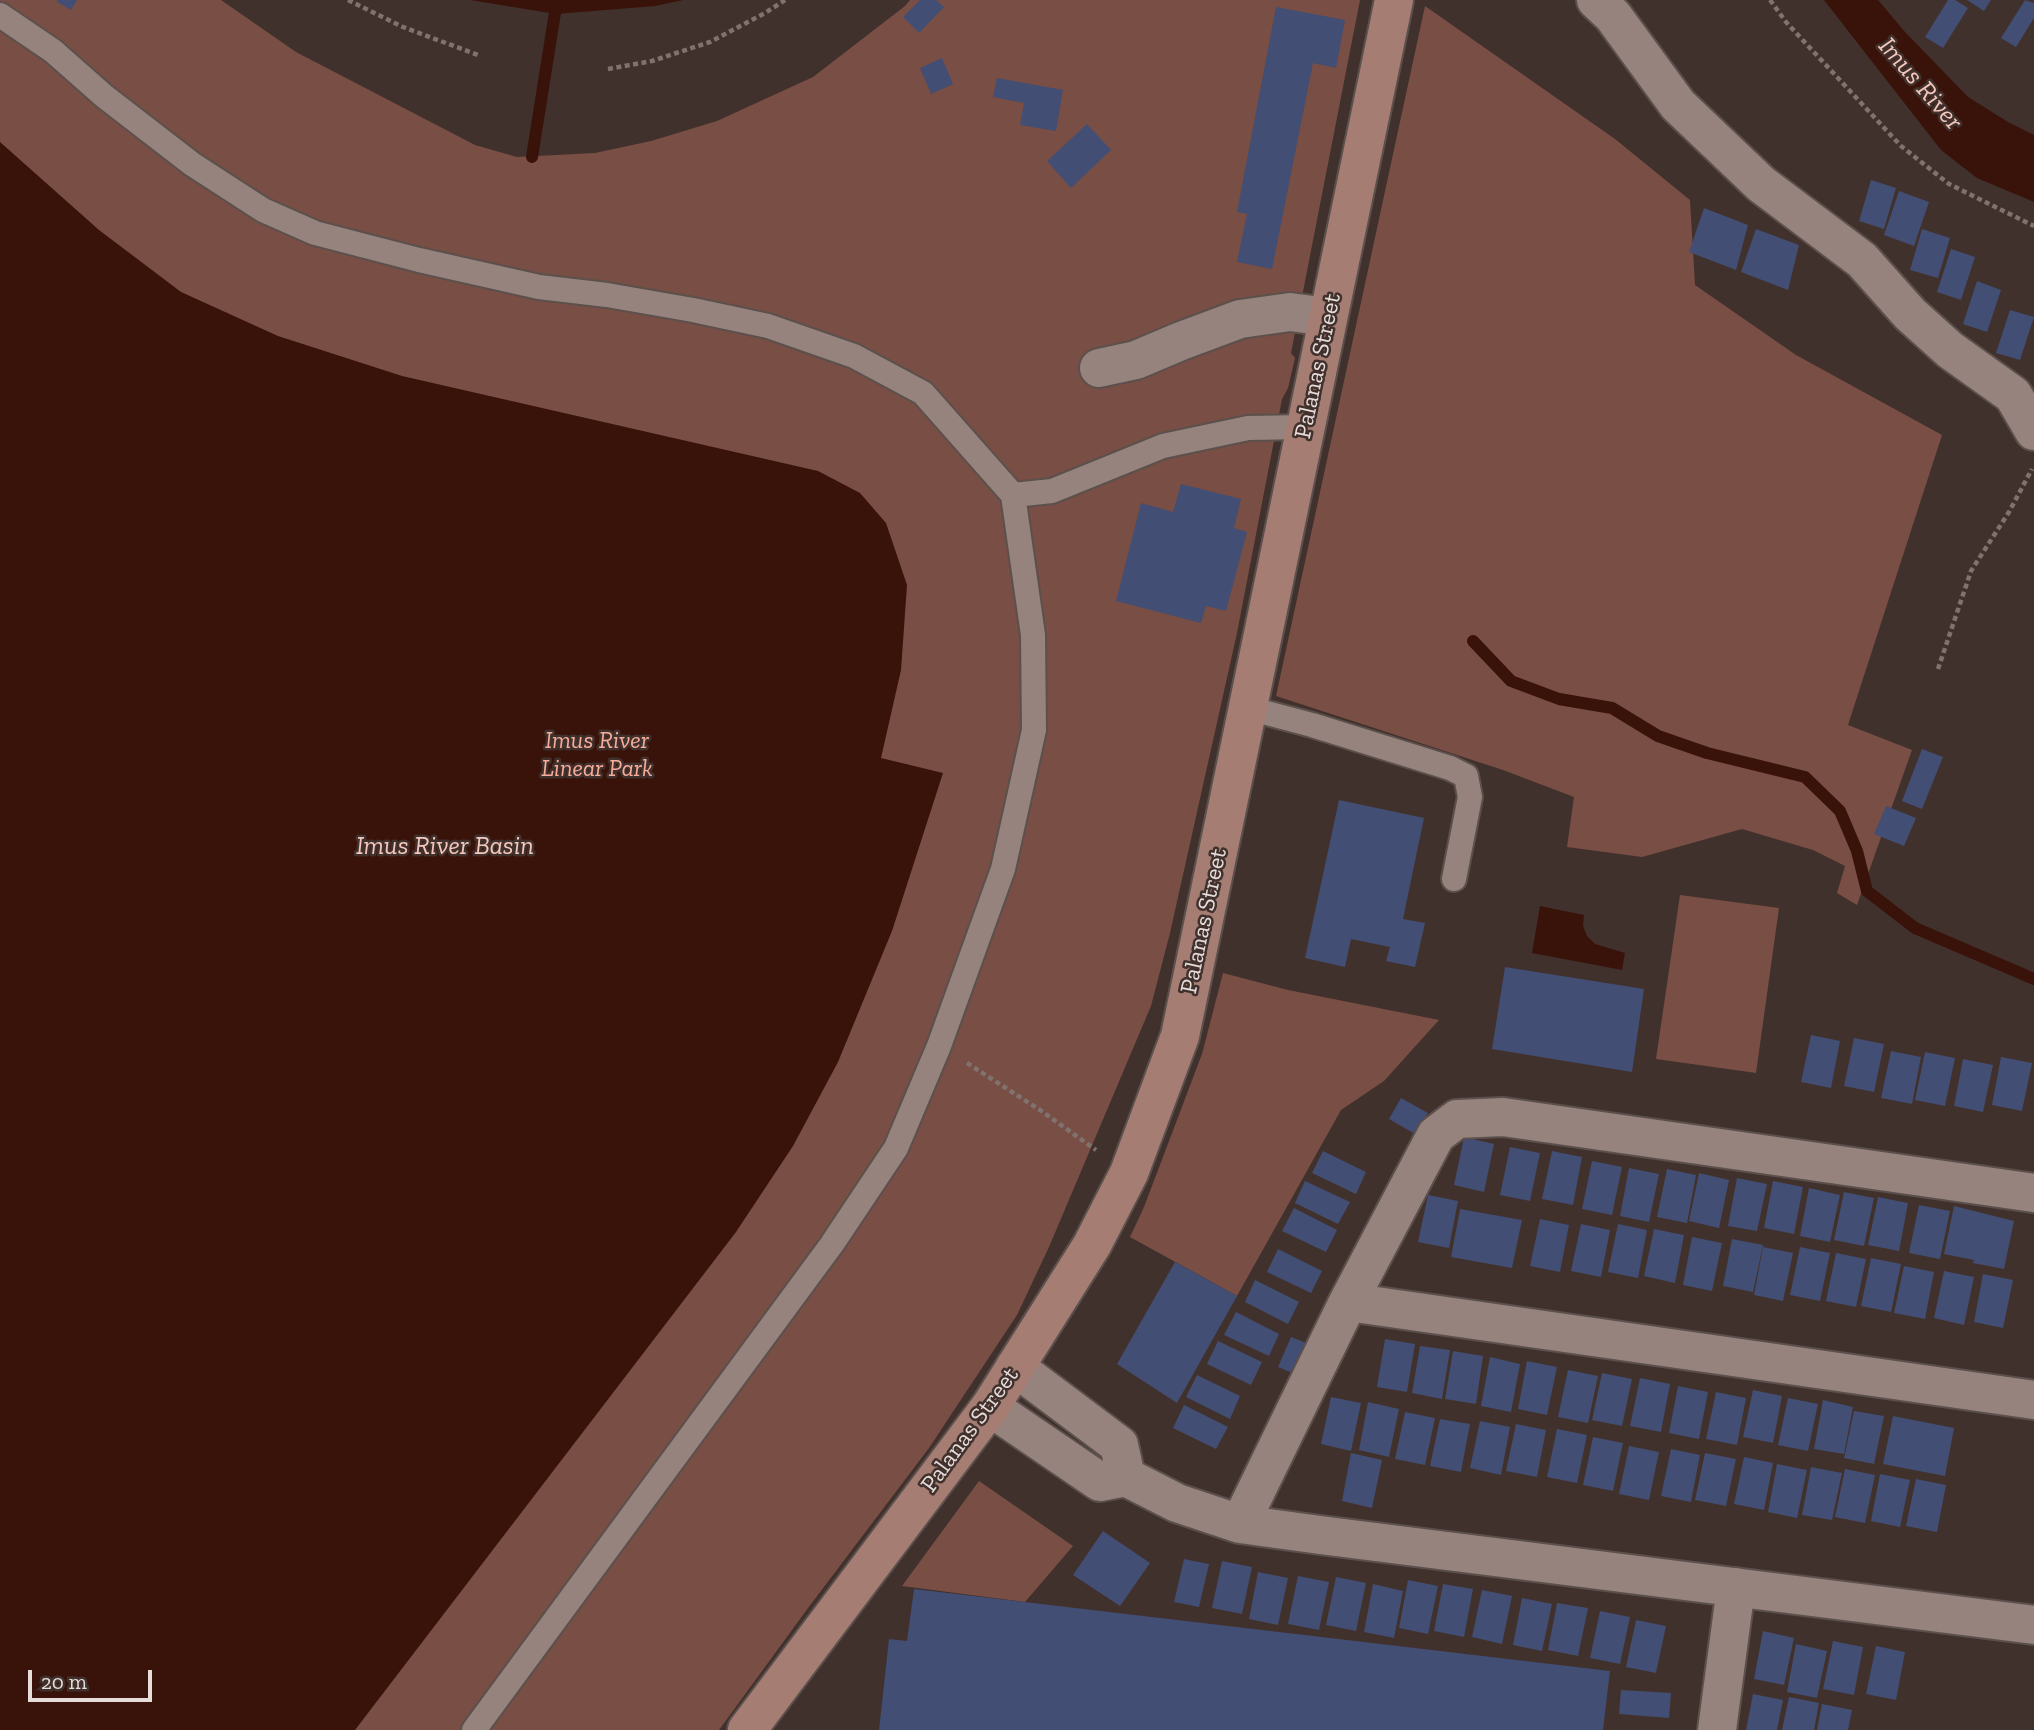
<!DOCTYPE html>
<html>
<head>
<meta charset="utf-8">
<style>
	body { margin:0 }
	#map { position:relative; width:2034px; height:1730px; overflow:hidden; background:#41312d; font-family:"Zilla Slab",serif }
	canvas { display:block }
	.scale { position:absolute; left:28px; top:1670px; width:124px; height:32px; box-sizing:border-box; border:4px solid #e6dcd9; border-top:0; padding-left:9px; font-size:21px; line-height:24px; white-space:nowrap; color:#e6dcd9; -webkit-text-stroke:5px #41312d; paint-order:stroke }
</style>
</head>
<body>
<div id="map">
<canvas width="2034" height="1730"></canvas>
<div class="scale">20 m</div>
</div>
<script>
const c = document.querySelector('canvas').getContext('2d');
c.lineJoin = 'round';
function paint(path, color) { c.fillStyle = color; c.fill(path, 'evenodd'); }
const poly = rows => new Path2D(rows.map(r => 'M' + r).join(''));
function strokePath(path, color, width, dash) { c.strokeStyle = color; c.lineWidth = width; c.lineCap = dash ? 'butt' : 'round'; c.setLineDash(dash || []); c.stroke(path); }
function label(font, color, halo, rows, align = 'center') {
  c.font = font + ' "Zilla Slab",serif'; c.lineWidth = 5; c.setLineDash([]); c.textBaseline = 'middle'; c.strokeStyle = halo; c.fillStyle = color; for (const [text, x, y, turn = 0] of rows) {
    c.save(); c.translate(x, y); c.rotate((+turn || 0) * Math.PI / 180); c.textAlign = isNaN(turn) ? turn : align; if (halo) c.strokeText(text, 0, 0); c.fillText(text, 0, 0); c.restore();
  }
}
const green = poly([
	[0,0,221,0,296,52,475,145,517,157,595,153,651,141,717,121,813,77,905,6,910,0,1360,0,1291,353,1295,358,1288,388,1282,399,1237,633,1170,933,1151,1006,1049,1247,1017,1315,929,1448,808,1608,719,1730,0,1730],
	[1425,6,1615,139,1690,200,1695,285,1796,355,1942,435,1848,725,1912,750,1857,905,1837,893,1845,866,1813,850,1742,829,1642,857,1567,847,1574,797,1503,770,1276,696],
	[1680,895,1779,908,1756,1073,1656,1059],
	[1223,973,1288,990,1439,1020,1384,1081,1341,1110,1237,1296,1130,1237,1144,1207,1202,1054],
	[979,1481,1073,1546,1025,1602,902,1586]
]);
const water = poly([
	[470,0,683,0,655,6,556,14],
	[1824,0,1878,0,1905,32,1968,97,2008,122,2034,135,2034,202,1977,178,1941,150],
	[0,142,99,230,181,292,278,336,402,376,818,471,860,493,886,523,907,585,901,670,881,758,943,773,892,931,838,1062,793,1146,736,1232,355,1730,0,1730],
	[1540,906,1584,915,1583,926,1587,936,1595,944,1625,953,1622,970,1532,953]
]);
const stream = poly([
	[532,157,557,0],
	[1473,641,1511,681,1559,699,1612,708,1658,736,1707,753,1805,777,1840,811,1857,851,1867,891,1915,928,2034,979]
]);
const building = poly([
	[58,0,77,0,71,10,57,2],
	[920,0,936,0,944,7,919,33,903,17],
	[1948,0,1955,0,1968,8,1943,48,1925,37],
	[1967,0,1991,0,1984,11],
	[2025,0,2034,3,2034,18,2016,47,2001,38],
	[1276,7,1345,20,1336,68,1313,63,1272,269,1237,262,1247,214,1237,212],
	[942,58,953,84,931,94,920,68],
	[997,78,1063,90,1056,131,1020,125,1024,103,993,97],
	[1087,124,1111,150,1071,188,1047,161],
	[1871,180,1896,188,1884,229,1859,221],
	[1899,191,1929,202,1914,246,1884,235],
	[1704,208,1748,225,1736,270,1689,252],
	[1756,229,1799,245,1788,290,1741,272],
	[1922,229,1950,238,1938,278,1910,270],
	[1951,249,1975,257,1961,300,1937,292],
	[1977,281,2001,290,1987,332,1963,324],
	[2010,310,2034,317,2020,360,1996,353],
	[1181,484,1241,499,1234,528,1247,532,1226,611,1206,606,1201,623,1116,601,1141,503,1173,512],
	[1922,749,1943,757,1922,809,1902,801],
	[1339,800,1424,818,1403,919,1425,923,1415,967,1386,961,1390,947,1351,939,1345,967,1305,958],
	[1886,806,1916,818,1904,846,1874,834],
	[1505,967,1644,989,1632,1072,1492,1049],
	[1811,1035,1840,1041,1831,1088,1801,1082],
	[1854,1038,1884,1044,1874,1092,1844,1086],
	[1891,1051,1921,1057,1912,1104,1881,1098],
	[1925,1052,1955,1058,1945,1106,1915,1100],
	[2001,1057,2032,1063,2022,1111,1992,1105],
	[1963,1059,1993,1065,1983,1112,1954,1106],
	[1401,1098,1428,1113,1415,1134,1389,1119],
	[1464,1137,1494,1144,1484,1192,1454,1185],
	[1510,1147,1540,1153,1530,1201,1500,1195],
	[1323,1151,1366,1172,1356,1194,1312,1173],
	[1552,1151,1582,1157,1573,1205,1542,1199],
	[1592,1161,1622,1167,1612,1215,1582,1209],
	[1629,1168,1659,1174,1649,1222,1620,1216],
	[1667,1169,1696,1175,1687,1223,1657,1217],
	[1699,1173,1729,1180,1719,1228,1689,1221],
	[1737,1178,1767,1184,1757,1231,1728,1226],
	[1305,1181,1350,1202,1338,1224,1295,1203],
	[1773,1181,1803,1187,1794,1234,1764,1228],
	[1809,1188,1840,1195,1830,1242,1800,1236],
	[1844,1192,1874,1198,1864,1246,1834,1240],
	[1428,1195,1458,1201,1449,1248,1418,1242],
	[1878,1197,1908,1203,1899,1251,1868,1245],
	[1919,1205,1950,1211,1940,1259,1909,1253],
	[1954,1206,2014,1221,2004,1269,1973,1263,1974,1260,1944,1254],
	[1294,1208,1337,1230,1326,1252,1282,1231],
	[1460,1209,1522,1220,1512,1268,1451,1257],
	[1540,1219,1569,1225,1560,1272,1530,1266],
	[1581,1224,1610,1230,1601,1277,1571,1271],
	[1618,1224,1647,1230,1638,1278,1608,1272],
	[1654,1229,1684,1235,1675,1283,1644,1276],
	[1692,1237,1722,1243,1712,1291,1683,1285],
	[1732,1239,1763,1245,1753,1292,1723,1286],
	[1763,1247,1793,1253,1783,1301,1754,1295],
	[1800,1247,1830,1253,1820,1301,1790,1295],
	[1278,1249,1322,1271,1311,1293,1267,1272],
	[1836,1253,1866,1259,1856,1307,1826,1301],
	[1871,1258,1901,1264,1891,1312,1861,1306],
	[1175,1262,1237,1296,1177,1403,1117,1364],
	[1904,1266,1934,1272,1925,1319,1894,1313],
	[1944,1271,1974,1277,1964,1325,1934,1318],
	[1983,1274,2013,1280,2003,1328,1974,1322],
	[1255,1280,1299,1302,1288,1324,1245,1302],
	[1236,1312,1279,1334,1269,1356,1224,1335],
	[1291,1337,1309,1344,1295,1374,1278,1367],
	[1385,1339,1415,1344,1407,1392,1377,1387],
	[1218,1341,1262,1362,1251,1385,1207,1364],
	[1420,1346,1450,1350,1442,1399,1412,1393],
	[1453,1351,1483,1356,1476,1404,1445,1399],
	[1490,1357,1520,1364,1511,1412,1481,1406],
	[1527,1361,1557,1367,1547,1415,1518,1409],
	[1568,1370,1598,1376,1588,1423,1558,1417],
	[1602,1373,1632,1379,1622,1426,1592,1420],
	[1197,1375,1240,1396,1230,1419,1186,1397],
	[1640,1378,1670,1384,1661,1432,1630,1426],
	[1678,1386,1708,1392,1699,1439,1669,1433],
	[1753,1390,1782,1396,1773,1443,1743,1437],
	[1716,1392,1746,1398,1737,1445,1706,1439],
	[1331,1397,1361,1403,1351,1451,1321,1444],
	[1788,1398,1818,1404,1808,1451,1778,1445],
	[1823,1400,1853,1407,1844,1454,1814,1449],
	[1368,1402,1399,1409,1389,1457,1359,1450],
	[1184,1405,1228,1427,1216,1449,1173,1428],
	[1854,1411,1884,1416,1874,1464,1844,1458],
	[1405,1412,1435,1418,1425,1465,1395,1459],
	[1893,1416,1954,1428,1945,1476,1883,1464],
	[1440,1419,1470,1424,1461,1472,1430,1466],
	[1480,1421,1510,1427,1501,1475,1470,1468],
	[1516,1424,1546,1430,1537,1477,1506,1471],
	[1557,1429,1587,1435,1577,1483,1547,1477],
	[1593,1437,1623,1443,1613,1491,1583,1485],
	[1629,1446,1659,1452,1649,1500,1619,1494],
	[1671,1449,1700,1455,1691,1502,1661,1496],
	[1351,1453,1382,1460,1372,1508,1342,1501],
	[1705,1453,1736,1459,1726,1506,1695,1500],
	[1744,1457,1773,1463,1764,1510,1734,1504],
	[1777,1464,1807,1470,1797,1518,1768,1512],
	[1811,1467,1842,1473,1832,1520,1802,1515],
	[1845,1469,1875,1475,1865,1523,1835,1517],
	[1880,1474,1910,1480,1900,1527,1871,1521],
	[1916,1479,1946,1485,1937,1532,1906,1526],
	[1103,1531,1150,1563,1120,1606,1073,1575],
	[1184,1559,1209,1564,1199,1607,1174,1602],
	[1222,1561,1252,1567,1242,1614,1212,1608],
	[1258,1572,1288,1578,1278,1625,1249,1619],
	[1298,1576,1329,1582,1319,1630,1288,1624],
	[1336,1577,1366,1583,1356,1631,1326,1625],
	[1408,1580,1438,1586,1428,1634,1399,1628],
	[1373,1584,1403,1591,1394,1638,1364,1632],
	[1443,1584,1473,1589,1464,1637,1434,1631],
	[914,1589,1610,1671,1603,1730,879,1730,889,1639,907,1641],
	[1482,1590,1512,1596,1502,1644,1472,1637],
	[1522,1598,1552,1604,1542,1651,1513,1645],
	[1557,1603,1588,1608,1578,1656,1548,1650],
	[1600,1611,1630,1617,1620,1664,1590,1658],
	[1636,1620,1666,1626,1656,1673,1626,1667],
	[1763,1631,1794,1638,1784,1685,1754,1679],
	[1833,1641,1863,1647,1854,1695,1823,1689],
	[1796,1644,1827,1651,1817,1698,1787,1692],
	[1876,1646,1905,1652,1896,1700,1866,1694],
	[1621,1690,1671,1693,1669,1718,1619,1714],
	[1753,1694,1783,1700,1777,1730,1746,1730],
	[1789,1697,1819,1703,1814,1730,1782,1730],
	[1822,1704,1852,1710,1848,1730,1817,1730]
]);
const path = poly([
	[348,0,403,27,478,55],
	[1770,0,1786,22,1901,146,1949,184,2034,226],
	[608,69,652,61,710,42,765,13,785,0],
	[1938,669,1971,571,2009,512,2032,469],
	[967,1063,1040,1110,1096,1150]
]);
const lane = poly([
	[0,15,53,51,104,96,192,164,263,210,315,233,419,260,539,287,607,295,693,310,768,326,854,356,923,393,1013,495,1052,491,1163,446,1248,428,1305,427],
	[1248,708,1312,725,1450,768,1466,776,1470,797,1454,879],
	[474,1730,832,1244,896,1148,939,1046,1003,869,1034,730,1033,635,1013,495]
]);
const street = poly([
	[1596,0,1613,16,1678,105,1761,184,1862,260,1910,314,1950,350,2013,395,2034,431],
	[1099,368,1136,360,1181,341,1240,319,1290,312,1328,317],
	[1348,1302,2034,1400],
	[1015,1367,1119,1445,1126,1477],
	[990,1407,1100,1482,1126,1477,1177,1503,1240,1524,1320,1535,2034,1625],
	[1240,1524,1348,1302,1436,1135,1457,1119,1503,1117,2034,1193],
	[1717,1730,1736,1587]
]);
const secondary = poly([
	[747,1730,990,1407,1092,1245,1129,1173,1180,1036,1394,0]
]);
const streetNames = [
	["Palanas Street",1318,366,-78],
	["Palanas Street",1204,921,-78],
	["Palanas Street",970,1430,-54]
];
const parkNames = [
	["Imus River",597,741],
	["Linear Park",597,769]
];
const waterNames = [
	["Imus River",1920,84,49],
	["Imus River Basin",445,847]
];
paint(green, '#794e44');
paint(water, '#39120a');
strokePath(stream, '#39120a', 12);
paint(building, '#424e73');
strokePath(lane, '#5c504c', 28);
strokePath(street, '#5c504c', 42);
strokePath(secondary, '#5c504c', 42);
strokePath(path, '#80736f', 4.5, [5, 3.5]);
strokePath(lane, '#96837e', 24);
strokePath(street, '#96837e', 38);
strokePath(secondary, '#a67d73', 38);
label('24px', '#e6dcd9', '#41312d', streetNames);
label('italic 24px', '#f8ac9a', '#41312d', parkNames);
label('italic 26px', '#f5c6bb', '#41312d', waterNames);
</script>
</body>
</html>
